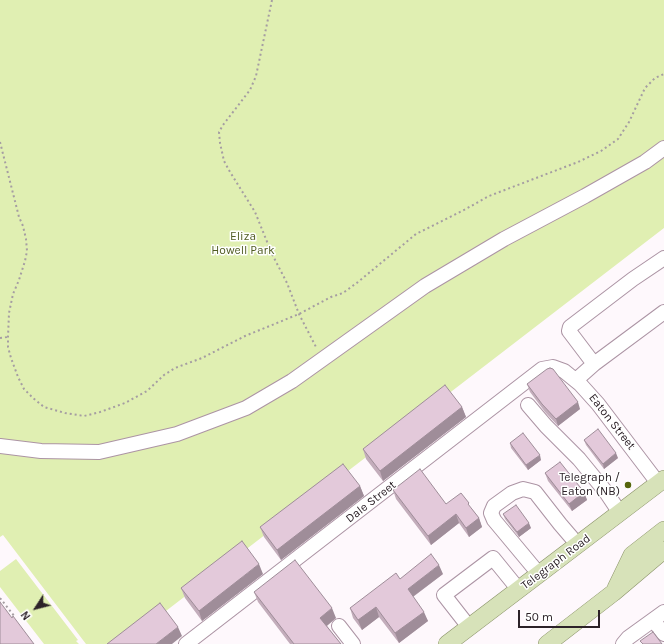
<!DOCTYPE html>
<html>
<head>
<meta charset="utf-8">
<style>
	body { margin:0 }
	#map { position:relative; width:664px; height:644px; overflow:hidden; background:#fef8fc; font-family:Karla,sans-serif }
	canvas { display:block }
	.north { position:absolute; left:16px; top:588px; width:40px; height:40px; -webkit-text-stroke:3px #fff; paint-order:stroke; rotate:234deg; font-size:11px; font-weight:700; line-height:16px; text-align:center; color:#2c2228 }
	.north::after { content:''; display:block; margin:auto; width:14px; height:18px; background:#2c2228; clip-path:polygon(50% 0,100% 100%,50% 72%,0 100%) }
	.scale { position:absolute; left:518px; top:610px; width:82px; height:18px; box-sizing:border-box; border:2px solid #2c2228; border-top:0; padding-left:5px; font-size:12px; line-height:14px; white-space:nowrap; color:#2c2228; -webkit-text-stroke:3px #fff; paint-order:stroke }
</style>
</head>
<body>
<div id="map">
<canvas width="664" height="644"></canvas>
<div class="north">N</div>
<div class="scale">50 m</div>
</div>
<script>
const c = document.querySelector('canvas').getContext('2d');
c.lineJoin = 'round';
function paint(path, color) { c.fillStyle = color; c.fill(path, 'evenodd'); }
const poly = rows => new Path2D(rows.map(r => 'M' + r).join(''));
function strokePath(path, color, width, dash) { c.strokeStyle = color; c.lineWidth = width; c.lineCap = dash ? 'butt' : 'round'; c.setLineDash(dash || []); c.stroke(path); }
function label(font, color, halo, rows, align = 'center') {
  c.font = font + ' Karla,sans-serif'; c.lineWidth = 3; c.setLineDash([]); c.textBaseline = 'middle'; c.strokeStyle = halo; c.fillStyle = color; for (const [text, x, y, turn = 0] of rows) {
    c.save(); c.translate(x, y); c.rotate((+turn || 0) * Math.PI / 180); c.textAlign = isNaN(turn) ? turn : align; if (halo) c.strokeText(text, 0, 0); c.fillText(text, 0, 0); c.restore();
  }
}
const green = poly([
	[0,0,664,0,664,228,123,644,86,644,3,535,0,537],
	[16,559,78,640,76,641,79,644,44,644,0,587,0,571]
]);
const path = poly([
	[272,0,256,76,250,90,223,125,219,132,220,143,224,161,230,172,255,212,272,254,287,283,299,314,317,349],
	[0,142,19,217,23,226,26,239,27,251,25,261,19,280,13,294,9,313,8,337,8,347,11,358,18,377,24,389,33,398,44,407,65,413,84,416,100,412,125,403,147,391,164,375,175,368,202,358,245,336,299,314,331,297,343,293,358,282,416,234,464,210,489,196,578,162,601,151,618,139,629,122,645,88,655,78,664,74],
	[0,338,8,337],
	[0,598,15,617]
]);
const minor = poly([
	[594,364,569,331,570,327,633,279,664,258],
	[576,380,594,364,664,312],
	[528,405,546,426,579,459,606,492,620,513],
	[0,446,41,451,99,452,177,434,246,408,292,381,425,286,504,239,585,196,645,162,664,148],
	[539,574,494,520,491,513,494,506,512,493,523,489,535,492,560,524,578,545],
	[653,620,664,634],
	[339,626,353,644],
	[469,627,444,595,493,558,519,590],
	[186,644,542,369,553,367,564,371,580,384,598,404,658,483],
	[623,644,628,638,664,612]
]);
const major = poly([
	[616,588,632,555,664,530],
	[447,644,664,479],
	[547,644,613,593,664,550]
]);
const wall = poly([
	[527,384,580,409,558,426,545,412,530,392],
	[462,407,466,417,383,481,366,459,363,449],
	[584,440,618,458,604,469,586,445],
	[510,443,541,460,528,470,511,448],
	[545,473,584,492,587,500,572,511,548,481],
	[360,486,364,496,281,560,264,537,260,527],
	[393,490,446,504,472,509,479,518,482,527,469,537,459,523,431,545,396,499],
	[503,514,531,528,519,537,505,519],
	[263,574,202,621,185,598,181,588],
	[443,574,413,597,428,621,399,643,379,617,362,630,353,618,350,608,400,579],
	[254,592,336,618,327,626,341,644,290,644,258,602]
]);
const shadedWall = poly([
	[578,402,580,409,558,426,556,419],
	[462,407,466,417,383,481,380,471],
	[616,453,618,458,604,469,603,464],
	[540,455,541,460,528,470,526,465],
	[360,486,364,496,281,560,277,550],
	[584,492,587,500,572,511,569,504],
	[456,514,459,523,431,545,428,536],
	[479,518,482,527,469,537,466,528],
	[529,523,531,528,519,537,517,532],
	[259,564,263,574,202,621,199,611],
	[439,565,443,574,411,598,408,589],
	[376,607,379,617,362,630,358,620],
	[332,608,336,618,324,628,320,618],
	[424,612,428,621,399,643,395,633],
	[178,627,182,636,172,644,156,644]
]);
const building = poly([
	[550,368,553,369,578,402,556,419,542,404,527,384,547,369,550,368],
	[445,385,462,407,380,471,363,449,445,385],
	[598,429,616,453,603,464,584,440,598,429],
	[523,433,540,455,526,465,510,443,523,433],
	[560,462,584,492,569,504,545,473,560,462],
	[343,464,360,486,277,550,260,527,343,464],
	[420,469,446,504,461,493,469,503,468,504,479,518,466,528,456,514,428,536,393,490,420,469],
	[516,505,529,523,517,532,503,514,516,505],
	[242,541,259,564,199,611,181,588,242,541],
	[431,554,439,565,408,589,424,612,395,633,376,607,358,620,350,608,396,573,400,579,431,554],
	[295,560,332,608,320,618,341,644,294,644,254,592,295,560],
	[0,602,12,618,13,616,34,644,0,644,0,602],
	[160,603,178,627,156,644,107,644,160,603],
	[653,632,662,644,643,644,640,641,653,632]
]);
const markers = [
	[628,485,4,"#56650c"]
];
const parkNames = [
	["Eliza",243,237],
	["Howell Park",243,251]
];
const streetNames = [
	["Eaton Street",612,422,52],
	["Dale Street",371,502,-38],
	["Telegraph Road",556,562,-37]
];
const poiNames = [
	["Telegraph /",620,478],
	["Eaton (NB)",620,492]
];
paint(green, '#e0efb2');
strokePath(minor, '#ac94a4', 16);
strokePath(major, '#8a9268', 18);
strokePath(path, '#a59da2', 2, [2, 3]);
strokePath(minor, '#fff', 14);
strokePath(major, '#d7e2b9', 17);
paint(wall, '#c3adbb');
paint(shadedWall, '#9f8d99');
paint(building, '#e3c9da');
strokePath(building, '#9f8d99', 1);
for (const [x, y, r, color] of markers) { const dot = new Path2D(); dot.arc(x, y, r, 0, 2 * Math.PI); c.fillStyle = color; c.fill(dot); strokePath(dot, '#fff', 1.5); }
label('12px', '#505c22', '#fff', parkNames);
label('12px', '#2c2228', '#fff', streetNames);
label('12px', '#2c2228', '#fff', poiNames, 'right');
</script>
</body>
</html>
